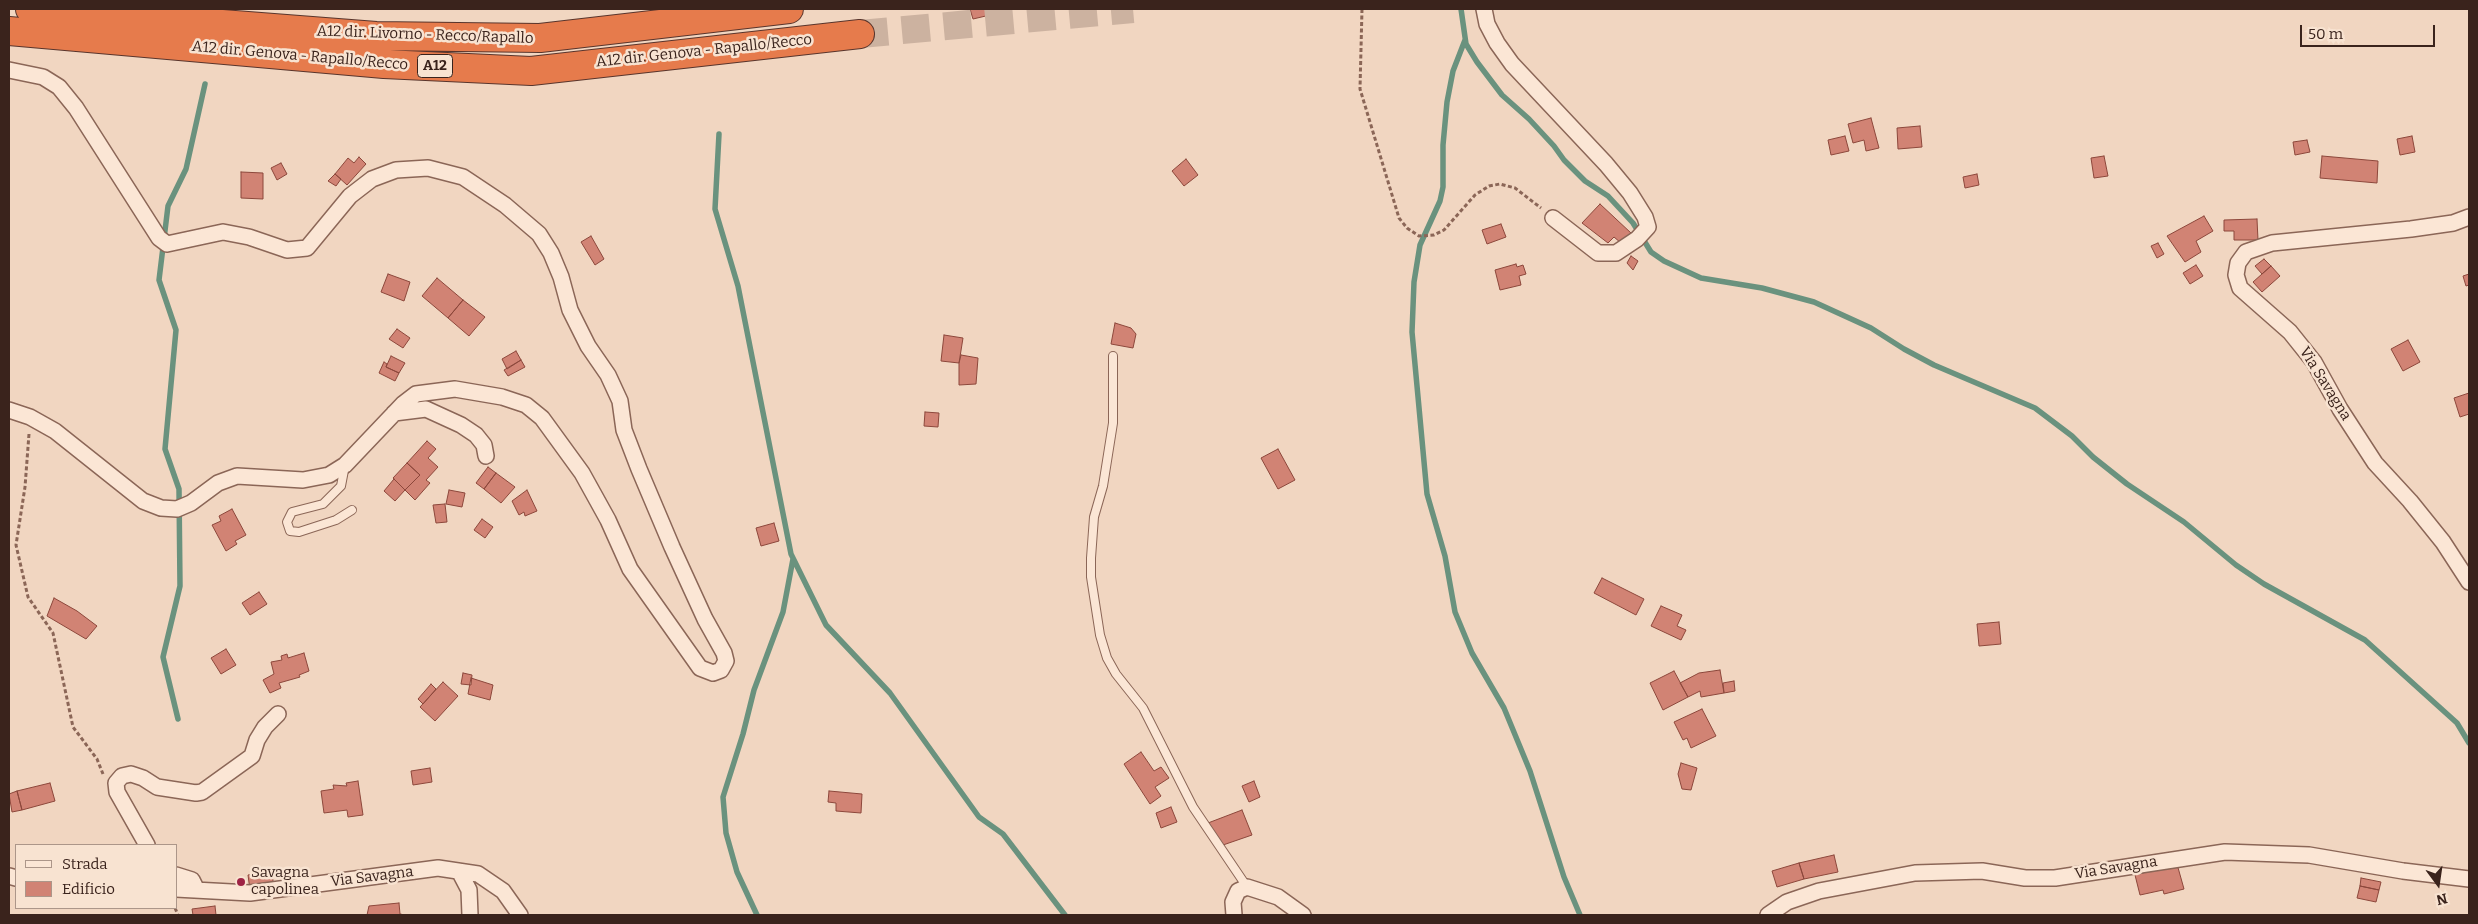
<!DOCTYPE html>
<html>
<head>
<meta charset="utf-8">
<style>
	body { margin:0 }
	#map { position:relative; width:2478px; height:924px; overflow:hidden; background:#f1d6c1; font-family:Bitter,serif }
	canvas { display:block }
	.frame { position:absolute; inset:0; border:10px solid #3a231c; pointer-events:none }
	.legend { position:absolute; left:15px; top:844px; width:162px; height:65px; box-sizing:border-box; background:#f8e3d1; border:1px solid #ac9689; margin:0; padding:6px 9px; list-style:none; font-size:15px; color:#3a231c }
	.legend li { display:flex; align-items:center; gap:10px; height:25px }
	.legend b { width:25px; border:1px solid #ac9689 }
	.north { position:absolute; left:2413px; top:859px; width:50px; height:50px; -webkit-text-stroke:4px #f8e3d1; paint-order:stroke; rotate:166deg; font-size:14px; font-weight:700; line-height:20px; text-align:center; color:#3a231c }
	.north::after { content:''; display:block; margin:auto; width:18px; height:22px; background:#3a231c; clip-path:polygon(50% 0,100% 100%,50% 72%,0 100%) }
	.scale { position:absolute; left:2300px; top:25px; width:135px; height:22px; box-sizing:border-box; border:2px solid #3a231c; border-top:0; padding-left:6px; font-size:15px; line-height:18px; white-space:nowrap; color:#3a231c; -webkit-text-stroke:4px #f8e3d1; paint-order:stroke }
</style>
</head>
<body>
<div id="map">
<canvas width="2478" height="924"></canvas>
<div class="frame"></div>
<ul class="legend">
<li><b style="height:6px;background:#fbe6d5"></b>Strada</li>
<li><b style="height:14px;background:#d18374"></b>Edificio</li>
</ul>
<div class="north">N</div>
<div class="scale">50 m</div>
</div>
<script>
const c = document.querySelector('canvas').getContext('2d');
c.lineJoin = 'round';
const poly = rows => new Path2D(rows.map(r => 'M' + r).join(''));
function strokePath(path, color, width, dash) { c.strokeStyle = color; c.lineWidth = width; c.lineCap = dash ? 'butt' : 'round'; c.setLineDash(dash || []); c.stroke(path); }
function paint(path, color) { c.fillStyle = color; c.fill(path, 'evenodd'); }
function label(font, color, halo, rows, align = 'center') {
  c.font = font + ' Bitter,serif'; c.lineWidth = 5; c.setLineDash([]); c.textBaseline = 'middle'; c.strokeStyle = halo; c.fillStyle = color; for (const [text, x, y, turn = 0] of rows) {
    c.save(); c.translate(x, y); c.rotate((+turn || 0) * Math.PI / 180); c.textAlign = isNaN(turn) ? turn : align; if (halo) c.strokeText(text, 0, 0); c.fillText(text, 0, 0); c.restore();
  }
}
const stream = poly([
	[1461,9,1466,44,1477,62,1502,95,1529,119,1554,146,1564,160,1585,181,1608,196,1633,223,1651,252,1664,261,1701,278,1762,288,1814,302,1871,328,1904,349,1934,365,2035,408,2072,436,2093,457,2127,484,2184,522,2236,565,2264,584,2365,640,2457,723,2469,743],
	[1465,40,1453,71,1447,102,1443,145,1443,187,1440,201,1420,245,1414,282,1412,332,1427,494,1445,556,1455,612,1472,653,1504,708,1530,771,1564,877,1580,915],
	[719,134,715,209,738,286,791,554,826,625,890,693,979,817,1003,834,1065,915],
	[178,719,163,657,180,586,179,489,165,449,176,330,159,280,168,206,186,169,205,84],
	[757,915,737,872,726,833,723,797,743,734,754,690,783,612,793,559]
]);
const building = poly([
	[970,9,989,9,990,15,973,19,970,9],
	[1871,118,1879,148,1866,151,1864,140,1853,143,1848,124,1871,118],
	[1920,126,1922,147,1898,149,1897,128,1920,126],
	[1845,136,1849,151,1831,155,1828,140,1845,136],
	[2412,136,2415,152,2400,155,2397,139,2412,136],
	[2307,140,2310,152,2295,155,2293,142,2307,140],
	[2104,156,2108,176,2094,178,2091,158,2104,156],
	[2322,156,2378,161,2377,183,2320,178,2322,156],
	[359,157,366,164,347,185,335,174,348,158,354,163,359,157],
	[1186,159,1198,175,1184,186,1172,171,1186,159],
	[281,163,287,174,277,180,271,168,281,163],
	[241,172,263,173,263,199,241,198,241,172],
	[335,174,341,179,336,186,328,181,335,174],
	[1977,174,1979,185,1965,188,1963,177,1977,174],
	[1600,204,1631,233,1621,243,1614,237,1608,243,1582,223,1600,204],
	[2204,216,2213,231,2196,241,2201,252,2185,262,2167,236,2204,216],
	[2257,219,2258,240,2234,240,2234,231,2224,231,2224,220,2257,219],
	[1501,224,1506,237,1487,244,1482,230,1501,224],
	[591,236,604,259,595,265,581,242,591,236],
	[2158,243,2164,254,2157,258,2151,246,2158,243],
	[1631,256,1638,261,1633,270,1627,263,1631,256],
	[2264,259,2271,266,2262,274,2255,266,2264,259],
	[1516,264,1517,267,1523,265,1526,274,1519,276,1521,285,1500,290,1495,270,1516,264],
	[2196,265,2203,276,2190,284,2183,273,2196,265],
	[2271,266,2280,276,2262,292,2253,282,2271,266],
	[388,274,410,282,404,301,381,292,388,274],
	[2469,274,2469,285,2466,286,2463,276,2469,274],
	[437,278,463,300,448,318,422,296,437,278],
	[463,300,485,317,469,336,448,318,463,300],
	[1115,323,1131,328,1136,334,1133,348,1111,344,1115,323],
	[397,329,410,338,403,348,389,339,397,329],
	[944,335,963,338,959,363,941,361,944,335],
	[2408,340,2420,362,2403,371,2391,349,2408,340],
	[516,351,521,360,507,369,502,359,516,351],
	[961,355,978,358,976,384,959,385,959,363,961,355],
	[391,356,405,363,399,373,386,367,391,356],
	[521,360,525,367,508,376,504,370,521,360],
	[384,362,387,364,386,367,399,373,395,381,379,373,384,362],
	[2469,393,2469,414,2460,417,2454,398,2469,393],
	[925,412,939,413,938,427,924,426,925,412],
	[427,441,436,449,428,458,438,467,426,480,430,483,415,500,405,490,420,475,407,463,427,441],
	[1278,449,1295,480,1278,489,1261,458,1278,449],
	[407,463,420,475,405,490,393,478,407,463],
	[488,467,496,473,484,489,476,483,488,467],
	[496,473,515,487,501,503,484,489,496,473],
	[394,479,405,490,395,501,384,491,394,479],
	[449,490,465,493,462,507,446,504,449,490],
	[527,490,537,511,525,516,524,512,519,515,512,501,527,490],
	[445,504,447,522,436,523,433,505,445,504],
	[232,509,246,535,235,541,237,544,226,551,212,525,221,521,219,516,232,509],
	[482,519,493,527,485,538,474,530,482,519],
	[774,523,779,541,761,546,756,528,774,523],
	[1602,578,1644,599,1636,615,1594,593,1602,578],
	[259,592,267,604,250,615,242,603,259,592],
	[54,598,77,611,97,626,86,639,47,616,54,598],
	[1661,606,1682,615,1677,626,1686,630,1681,640,1651,626,1661,606],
	[1999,622,2001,644,1979,646,1977,624,1999,622],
	[226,649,236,665,221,674,211,658,226,649],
	[304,653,309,671,299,675,300,677,279,683,281,688,270,693,263,680,274,674,271,662,282,660,281,656,287,654,288,658,304,653],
	[1720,670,1724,693,1701,697,1700,691,1688,697,1680,683,1699,673,1720,670],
	[1674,671,1688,697,1663,710,1650,683,1674,671],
	[463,673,472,675,471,685,461,684,463,673],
	[471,678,493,685,490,700,468,694,471,678],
	[1734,681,1735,691,1724,693,1723,683,1734,681],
	[443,682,458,696,435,721,420,707,443,682],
	[431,684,436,689,423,704,418,699,431,684],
	[1702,709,1716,736,1691,748,1687,738,1683,740,1674,722,1702,709],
	[1141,752,1154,771,1161,767,1169,778,1155,787,1161,796,1150,804,1124,764,1141,752],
	[1681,763,1697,768,1691,790,1682,789,1678,774,1681,763],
	[430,768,432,782,413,785,411,771,430,768],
	[358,781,363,815,348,817,347,810,324,813,321,791,334,789,333,785,347,786,346,783,358,781],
	[1254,781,1260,797,1249,802,1242,786,1254,781],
	[50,783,55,801,22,810,17,791,50,783],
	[17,791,22,810,12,812,9,794,17,791],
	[829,791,862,794,861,813,836,811,836,803,828,802,829,791],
	[1171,807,1177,822,1161,828,1156,813,1171,807],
	[1242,810,1252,835,1223,845,1208,823,1242,810],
	[1834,855,1838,872,1804,879,1799,863,1834,855],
	[1799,863,1804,879,1777,887,1772,871,1799,863],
	[2177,864,2184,889,2164,894,2163,890,2140,895,2135,875,2177,864],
	[271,870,274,886,250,890,248,875,271,870],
	[2361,878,2381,882,2379,890,2360,886,2361,878],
	[2360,886,2379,890,2376,902,2357,898,2360,886],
	[399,903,400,914,405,915,367,915,369,906,399,903],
	[215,906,216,915,193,915,192,909,215,906]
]);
const highwayTunnel = poly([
	[860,34,1133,9]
]);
const path = poly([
	[1362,9,1360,89,1399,218,1407,228,1419,236,1434,235,1444,230,1475,195,1489,186,1500,184,1515,188,1541,208],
	[29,434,25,487,16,545,28,597,53,633,73,727,97,759,103,774],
	[175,908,178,915]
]);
const lane = poly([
	[1113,356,1113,423,1103,486,1094,517,1091,558,1091,577,1100,635,1107,658,1116,674,1143,708,1193,807,1247,887],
	[345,465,341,486,323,504,292,512,287,522,290,531,299,532,336,520,352,510]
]);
const street = poly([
	[1484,9,1487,24,1497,43,1512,64,1606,164,1630,193,1645,217,1648,227,1637,239,1616,253,1598,253,1553,218],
	[9,70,43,77,59,87,76,108,159,238,167,244,223,232,249,237,287,250,307,248,350,196,372,179,396,170,428,168,463,177,505,205,539,234,551,253,561,277,570,310,588,346,608,375,620,401,624,430,639,469,672,547,705,619,724,653,726,661,721,670,713,673,700,668,630,569,608,520,582,473,542,418,526,405,502,397,455,389,416,394,403,404,345,465,329,475,303,480,237,476,218,483,191,503,177,509,161,508,143,501,55,431,30,417,9,410],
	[2469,217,2453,223,2411,229,2272,243,2246,252,2238,263,2236,275,2240,288,2290,332,2314,362,2340,409,2375,463,2410,501,2443,542,2469,582],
	[394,413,426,409,461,425,476,435,484,445,486,456],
	[147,845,117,792,116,783,122,776,131,774,143,778,157,787,196,793,202,792,252,756,257,740,265,727,278,714],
	[459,871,469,890,470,915],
	[176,875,192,880,197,890],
	[9,876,16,878],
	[176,889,250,893,438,868,478,874,503,891,520,915],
	[1234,915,1233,902,1238,891,1247,887,1278,897,1303,915],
	[1768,915,1787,902,1819,891,1915,873,1982,871,2025,878,2055,878,2225,852,2309,855,2403,871,2469,879]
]);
const highway = poly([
	[30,9,376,36,540,38,789,9],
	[9,31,384,64,531,71,860,34]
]);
const markers = [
	[241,882,5,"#9e2344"]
];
const shields = [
	[435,66,35]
];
const shieldNames = [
	["A12",435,66]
];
const streetNames = [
	["A12 dir. Livorno - Recco/Rapallo",425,35,2],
	["A12 dir. Genova - Rapallo/Recco",704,51,-6],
	["A12 dir. Genova - Rapallo/Recco",300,56,5],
	["Via Savagna",2325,384,58],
	["Via Savagna",2116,868,-9],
	["Via Savagna",372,877,-7]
];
const poiNames = [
	["Savagna",251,873],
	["capolinea",251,890]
];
strokePath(stream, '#6a927e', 5.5);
paint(building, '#d18374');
strokePath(building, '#8c473b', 1);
strokePath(highwayTunnel, '#ccb2a0', 28, [28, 14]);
strokePath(lane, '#8b6657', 10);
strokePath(street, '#8b6657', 18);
strokePath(highway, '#59352c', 30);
strokePath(path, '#8b6657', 3, [4, 2.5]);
strokePath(lane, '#fbe6d5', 8);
strokePath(street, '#fbe6d5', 15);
strokePath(highway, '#e67b4c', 28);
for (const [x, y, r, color] of markers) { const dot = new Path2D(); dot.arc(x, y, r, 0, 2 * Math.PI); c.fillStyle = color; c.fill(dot); strokePath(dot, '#f8e3d1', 2); }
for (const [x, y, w] of shields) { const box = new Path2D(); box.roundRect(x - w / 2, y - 11.5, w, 23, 4); c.fillStyle = '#f8e3d1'; c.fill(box); strokePath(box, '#3a231c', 1); }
label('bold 14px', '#3a231c', null, shieldNames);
label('15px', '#3a231c', '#f8e3d1', streetNames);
label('15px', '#3a231c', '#f8e3d1', poiNames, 'left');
</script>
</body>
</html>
